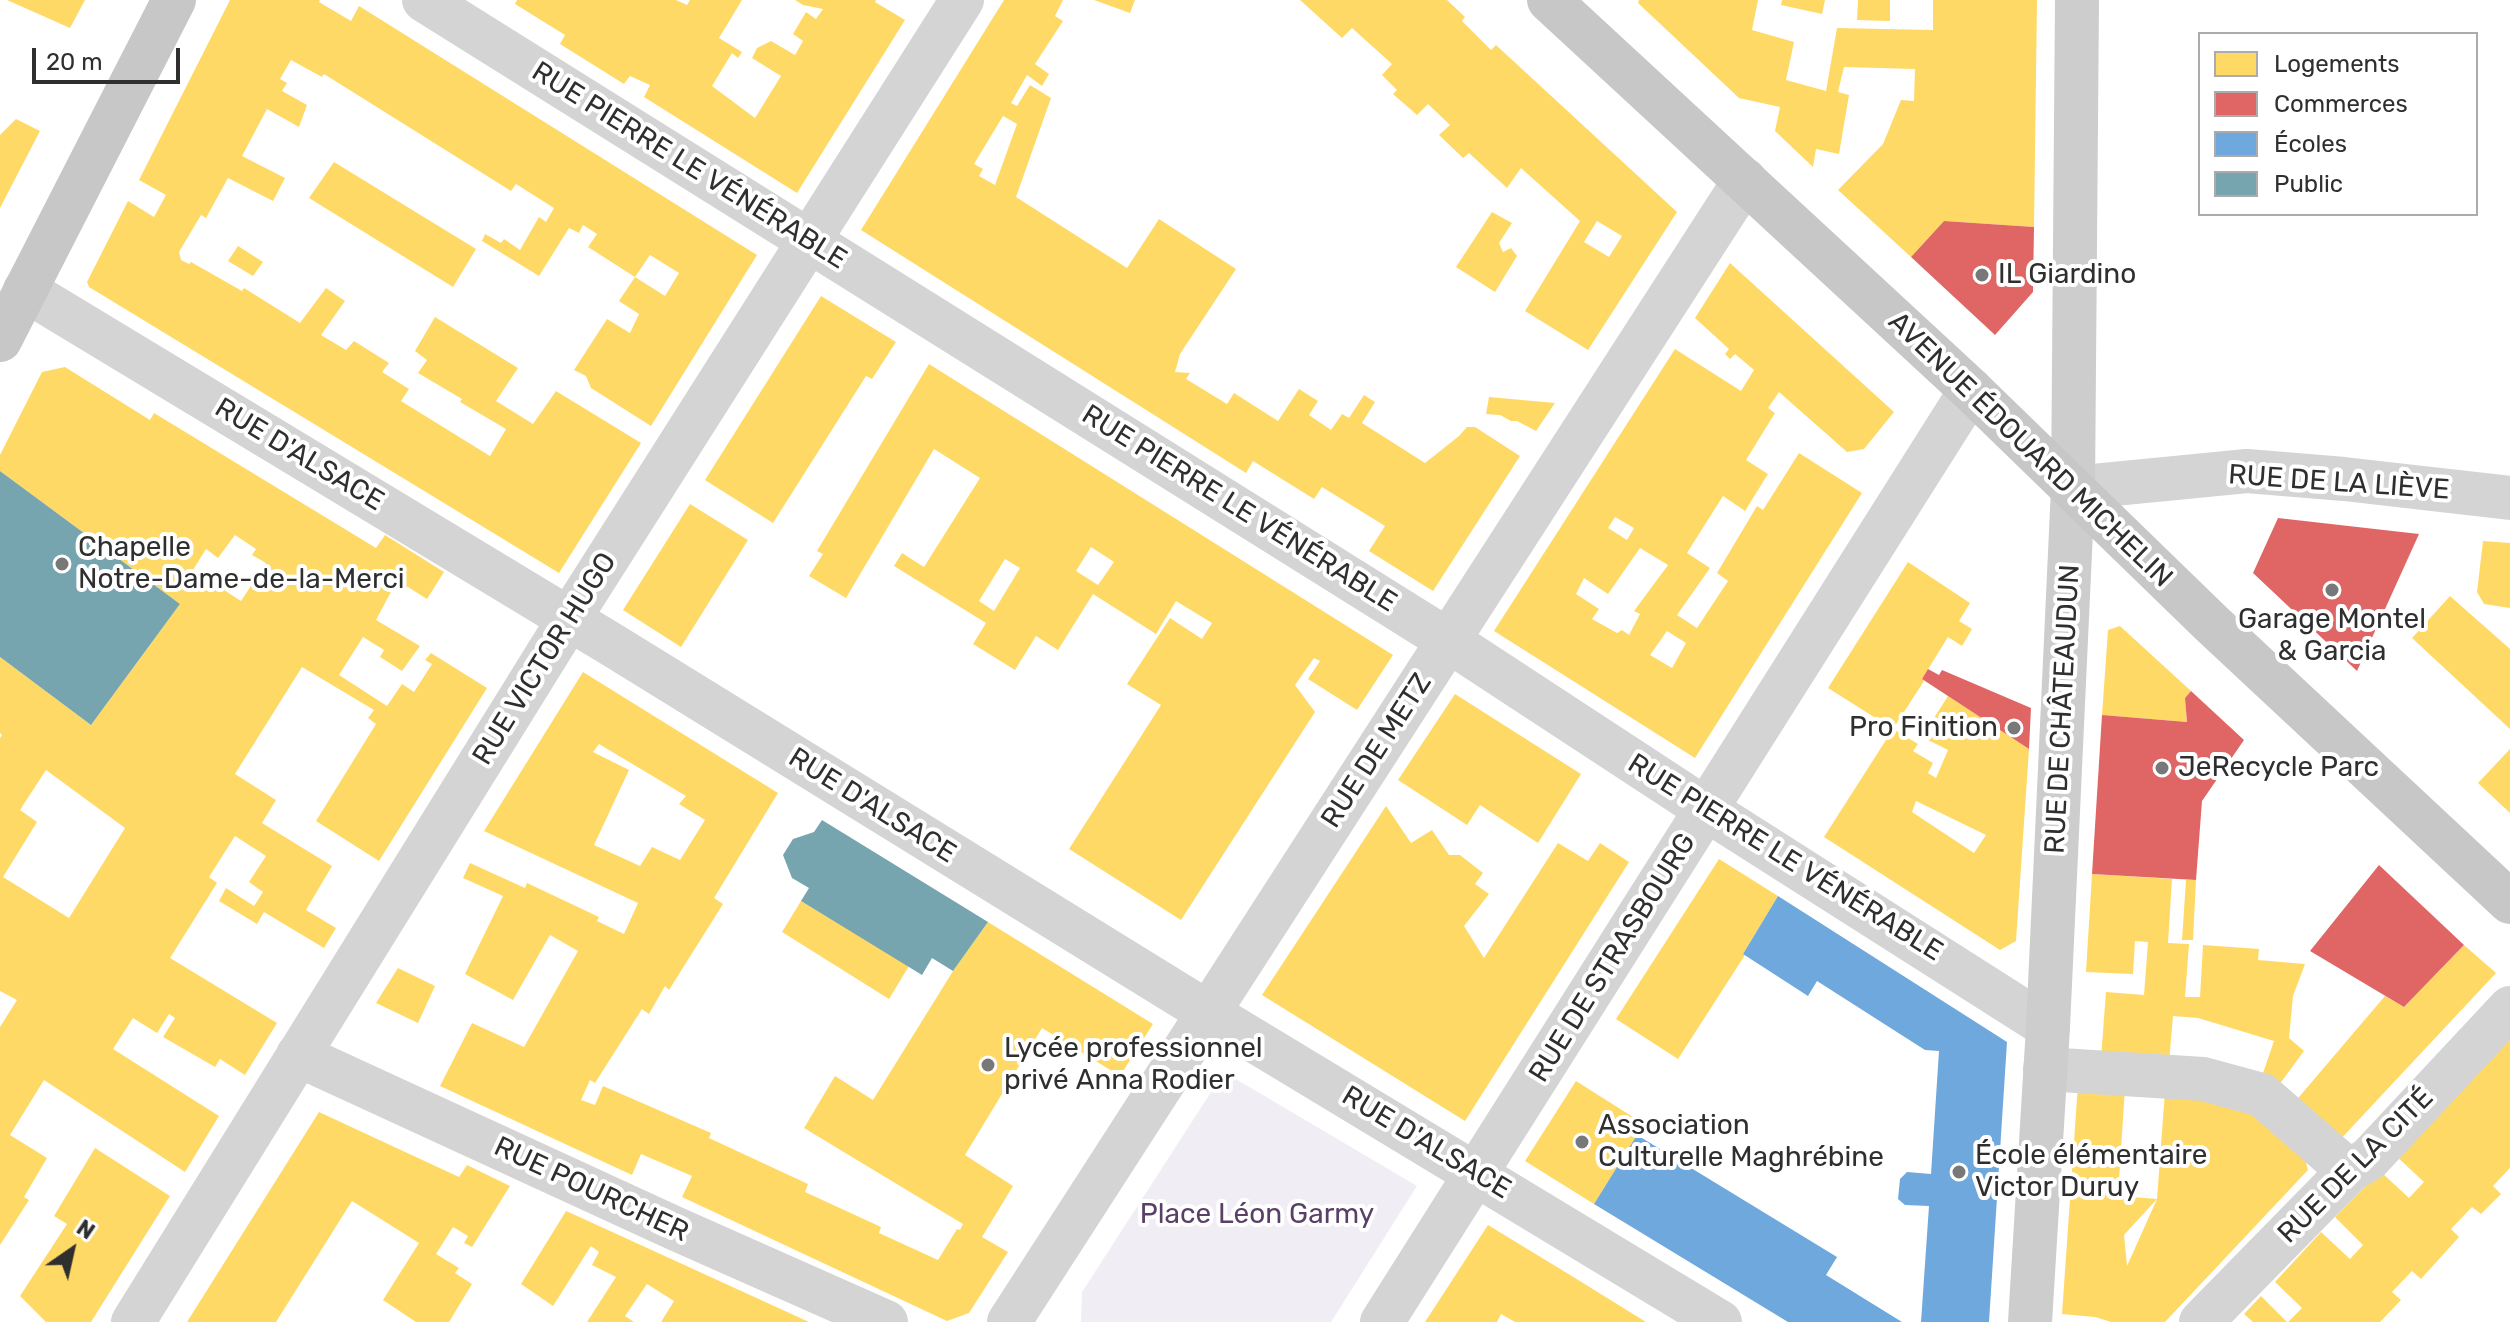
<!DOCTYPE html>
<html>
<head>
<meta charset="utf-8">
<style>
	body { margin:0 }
	#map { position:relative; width:2510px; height:1322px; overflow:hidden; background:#fff; font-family:Rubik,sans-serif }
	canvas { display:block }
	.legend { position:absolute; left:2198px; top:32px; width:280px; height:184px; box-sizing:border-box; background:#fff; border:2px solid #acacac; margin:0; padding:10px 14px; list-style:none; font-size:24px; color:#2f2f2f }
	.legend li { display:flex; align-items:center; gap:16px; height:40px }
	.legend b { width:40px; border:2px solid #acacac }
	.north { position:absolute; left:32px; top:1210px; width:80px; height:80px; -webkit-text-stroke:6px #fff; paint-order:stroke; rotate:34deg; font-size:22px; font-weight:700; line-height:32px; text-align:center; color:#2f2f2f }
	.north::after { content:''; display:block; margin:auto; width:28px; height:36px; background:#2f2f2f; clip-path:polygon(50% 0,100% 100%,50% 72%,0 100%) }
	.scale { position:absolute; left:32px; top:48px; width:148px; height:36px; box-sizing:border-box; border:4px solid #2f2f2f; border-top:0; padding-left:10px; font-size:24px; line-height:28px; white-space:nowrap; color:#2f2f2f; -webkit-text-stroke:6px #fff; paint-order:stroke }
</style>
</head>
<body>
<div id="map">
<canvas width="2510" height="1322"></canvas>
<ul class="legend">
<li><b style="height:22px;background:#ffd966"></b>Logements</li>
<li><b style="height:22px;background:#e06666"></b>Commerces</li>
<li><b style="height:22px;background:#6fa8dc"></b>Écoles</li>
<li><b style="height:22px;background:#76a5af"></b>Public</li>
</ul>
<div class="north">N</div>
<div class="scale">20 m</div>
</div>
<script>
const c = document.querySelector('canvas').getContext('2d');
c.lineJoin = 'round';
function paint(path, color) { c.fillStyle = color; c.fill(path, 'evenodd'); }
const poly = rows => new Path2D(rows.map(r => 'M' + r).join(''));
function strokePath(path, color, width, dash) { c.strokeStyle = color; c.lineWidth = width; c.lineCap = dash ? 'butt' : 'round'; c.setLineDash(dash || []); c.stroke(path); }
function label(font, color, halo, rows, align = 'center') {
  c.font = font + ' Rubik,sans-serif'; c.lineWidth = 8; c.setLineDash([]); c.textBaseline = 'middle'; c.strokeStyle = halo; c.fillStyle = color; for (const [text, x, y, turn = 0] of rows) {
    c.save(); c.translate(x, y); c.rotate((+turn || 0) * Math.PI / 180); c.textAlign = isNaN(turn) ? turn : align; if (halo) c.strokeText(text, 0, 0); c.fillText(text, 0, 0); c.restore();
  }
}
const green = poly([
	[1224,1072,1417,1186,1331,1322,1081,1322,1082,1292]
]);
const homes = poly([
	[7,0,85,0,70,28],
	[230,0,320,0,319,2,351,21,359,6,757,255,651,426,591,388,586,376,574,370,607,319,630,333,639,314,619,301,635,277,665,296,679,273,650,255,635,277,588,247,597,234,583,225,579,233,569,228,539,276,482,241,485,234,501,243,504,239,520,250,539,217,546,222,554,208,516,184,511,191,324,74,322,77,291,60,280,79,287,83,282,91,307,105,299,127,267,109,242,156,285,178,273,201,228,178,206,218,201,215,179,252,181,260,189,264,191,262,242,291,244,288,300,323,326,288,345,301,321,335,346,350,354,341,389,363,382,372,409,389,401,401,490,456,506,429,460,402,462,399,418,373,427,360,415,351,435,317,518,368,496,401,533,424,556,391,641,443,559,573,89,287,87,282,128,201,154,217,166,195,139,180],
	[517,0,676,0,687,5,690,0,742,0,719,38,742,52,738,58,732,53,712,86,755,118,781,76,752,58,757,48,771,41,795,55,803,41,793,34,806,12,816,19,823,9,803,5,795,0,876,0,875,2,905,20,797,193,644,97,650,85,630,76,624,84,560,44,565,35,515,4],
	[1004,0,1063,0,1055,16,1063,21,1035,64,1049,74,1042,86,1027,75,1011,103,1017,106,1030,85,1051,98,1016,197,1127,268,1159,219,1236,269,1180,354,1175,372,1190,373,1186,379,1227,404,1234,393,1278,421,1299,389,1318,401,1309,415,1331,430,1342,414,1349,418,1364,395,1375,402,1362,423,1425,463,1459,436,1467,427,1475,427,1520,456,1433,591,1369,551,1385,526,1322,487,1314,499,1253,461,1246,473,861,230],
	[1003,116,1017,124,995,185,979,176,983,169,974,164],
	[1094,0,1135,0,1130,13],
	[1300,0,1447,0,1465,17,1462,21,1491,50,1496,45,1677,212,1588,350,1525,311,1580,221,1521,168,1507,188,1469,153,1463,158,1439,135,1450,125,1428,104,1417,115,1393,94,1397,90,1382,75,1392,64,1352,28,1342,38],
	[1597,221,1622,236,1609,257,1584,242],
	[1639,0,1758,0,1752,30,1794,42,1786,80,1826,91,1837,28,1933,30,1933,0,2037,0,2034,227,1944,221,1911,257,1838,190,1883,144,1901,100,1914,101,1915,69,1844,67,1838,92,1849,95,1839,154,1816,149,1813,167,1775,131,1780,107,1739,98,1638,3],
	[1782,0,1825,0,1822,14,1781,5],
	[1858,0,1890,0,1890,21,1857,20],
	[16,119,40,131,0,208,0,135],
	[334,162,476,249,453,287,309,198],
	[1492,212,1512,223,1499,243,1503,252,1511,248,1517,256,1495,292,1456,267],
	[238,246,263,262,253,276,228,261],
	[1730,263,1894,412,1864,449,1847,452,1779,392,1768,408,1775,413,1746,460,1768,474,1745,511,1723,496,1687,553,1710,568,1677,615,1697,628,1728,581,1717,573,1757,506,1763,510,1799,453,1862,493,1695,758,1494,631,1675,349,1741,391,1754,370,1735,354,1730,359,1725,354,1729,349,1695,318],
	[1615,517,1634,528,1627,540,1608,528],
	[1640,548,1668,565,1634,611,1640,614,1629,635,1622,630,1617,633,1592,619,1599,609,1576,594,1584,578,1608,594],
	[1667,631,1686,643,1672,668,1650,655],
	[821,296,896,342,872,379,866,376,773,523,705,480],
	[929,364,1393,655,1357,710,1308,679,1320,661,1314,658,1295,685,1315,712,1181,920,1069,849,1161,705,1127,684,1170,618,1202,639,1212,623,1176,601,1156,634,1093,594,1058,650,1036,636,1015,670,973,644,986,623,894,566,902,553,924,567,980,478,934,449,846,598,809,576,823,554,817,551],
	[1091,547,1114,562,1098,585,1076,571],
	[1005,559,1020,568,994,611,979,601],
	[65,367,150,420,154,413,376,548,385,535,444,572,427,599,408,587,393,588,376,620,420,646,402,671,380,657,384,650,363,637,339,675,387,706,402,684,414,692,432,664,425,660,431,653,487,688,379,861,316,821,376,724,368,718,374,710,302,667,235,774,276,800,262,823,332,866,306,910,336,928,324,948,264,912,257,924,219,901,226,888,254,906,263,892,249,882,266,856,235,836,209,877,217,883,170,958,277,1023,245,1075,220,1059,215,1067,163,1037,175,1018,169,1014,157,1033,133,1018,113,1049,219,1116,185,1172,44,1080,10,1135,47,1158,24,1197,29,1200,0,1245,0,1027,17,1000,0,991,0,738,2,735,0,733,0,657,91,725,180,604,0,471,0,455,42,372],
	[235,535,256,549,252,555,266,563,241,601,193,570,206,549,218,558],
	[46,770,125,828,69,918,3,877,37,822,20,810],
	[1489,397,1555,403,1536,431,1517,421,1511,421,1500,415,1486,414],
	[690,504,748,540,681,647,623,610],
	[2483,541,2510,543,2510,608,2484,604,2477,592],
	[1908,562,1970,603,1959,621,1972,629,1962,646,1948,637,1922,679,1924,681,1893,729,1828,688],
	[2450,596,2510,649,2510,729,2412,638],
	[2120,626,2191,691,2185,698,2187,722,2102,715,2108,630],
	[583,672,778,793,714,898,723,904,669,990,665,986,649,1014,642,1009,595,1083,590,1080,581,1100,595,1105,603,1086,711,1133,709,1138,808,1184,805,1192,881,1227,879,1233,938,1260,957,1229,960,1230,963,1224,804,1128,835,1076,873,1100,953,971,988,922,1153,1024,1120,1076,1042,1028,965,1155,1013,1186,982,1237,1008,1252,969,1313,947,1321,682,1197,692,1176,641,1154,632,1175,440,1086,472,1023,524,1047,578,951,550,935,513,1000,465,974,503,896,463,878,470,863,525,888,527,883,599,917,597,921,624,934,638,903,484,831],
	[599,744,686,796,679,804,705,820,680,860,652,847,640,866,594,845,629,770,593,752],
	[1455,694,1581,774,1538,843,1480,805,1467,825,1398,780],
	[1948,696,2029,749,2016,941,2000,950,1824,837,1893,729,1918,744,1913,751,1933,763,1928,773,1936,778,1948,750,1922,737],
	[1916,801,1986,835,1974,853,1912,812],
	[2510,749,2510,813,2478,783],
	[1386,806,1411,843,1432,830,1449,855,1460,855,1483,873,1475,884,1489,894,1464,926,1484,958,1558,843,1588,861,1600,843,1629,862,1465,1121,1262,995],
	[1719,859,1778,896,1743,954,1745,955,1678,1059,1616,1019],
	[2092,874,2172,879,2168,943,2189,944,2185,997,2200,997,2203,945,2259,949,2258,960,2305,964,2293,996,2289,1038,2304,1051,2276,1089,2262,1076,2274,1041,2198,1018,2173,1016,2169,1062,2101,1058,2106,992,2144,995,2148,942,2135,941,2133,974,2086,972],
	[2186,880,2196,880,2193,940,2182,940],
	[801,901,909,966,889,999,782,932],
	[2464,945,2496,973,2337,1143,2293,1104,2385,996,2404,1007],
	[398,968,435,986,418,1023,376,1003],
	[2510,1034,2510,1168,2493,1186,2501,1194,2481,1214,2472,1207,2451,1229,2459,1237,2421,1279,2412,1271,2392,1292,2401,1300,2380,1322,2288,1322,2302,1308,2275,1282,2321,1232,2350,1259,2363,1245,2335,1217,2380,1171,2409,1198,2424,1182,2395,1155],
	[1576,1081,1644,1124,1594,1204,1525,1161],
	[2078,1084,2125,1088,2118,1196,2157,1199,2165,1091,2241,1102,2305,1158,2308,1170,2165,1322,2111,1322,2095,1317,2062,1314],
	[2157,1199,2127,1266,2124,1235],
	[319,1112,459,1177,467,1165,510,1186,472,1247,464,1243,468,1236,453,1227,436,1254,459,1268,455,1273,472,1284,449,1322,416,1322,383,1300,419,1243,352,1201,276,1322,187,1322],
	[95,1148,170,1196,91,1322,46,1322,20,1296,67,1224,54,1216],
	[566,1211,586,1220,809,1322,661,1322,674,1301,647,1284,625,1316,634,1322,587,1322,616,1277,592,1265,599,1252,591,1246,553,1306,521,1284],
	[1488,1225,1575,1278,1646,1322,1515,1322,1501,1314,1497,1322,1425,1322],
	[2261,1296,2287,1322,2253,1322,2244,1314]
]);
const shops = poly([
	[1944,221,2034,227,2033,292,1995,335,1911,257],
	[2278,518,2419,534,2357,671,2253,573],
	[1928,669,1939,675,1942,670,2031,708,2029,749,1922,679],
	[2191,691,2244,740,2202,801,2196,880,2092,874,2102,715,2187,722,2185,698],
	[2379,865,2464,945,2404,1007,2310,951]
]);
const schools = poly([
	[1778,896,2007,1042,1989,1322,1921,1322,1929,1206,1905,1205,1898,1199,1900,1179,1907,1172,1931,1174,1939,1051,1925,1050,1817,981,1808,996,1743,954],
	[1637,1135,1837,1257,1826,1275,1902,1322,1788,1322,1594,1204]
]);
const public = poly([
	[0,471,180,604,91,725,0,657],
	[822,820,988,922,953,971,932,958,922,975,801,901,809,888,792,878,783,855,793,839,814,832]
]);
const street = poly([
	[424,0,1449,641,1707,810,2048,1027],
	[25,290,614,646,1207,1012,1720,1322],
	[2073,488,2247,471,2344,479,2510,498],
	[298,1055,674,1228,886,1322],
	[2045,1069,2203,1079,2262,1095,2349,1171],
	[133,1322,569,619,962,0],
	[1009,1322,1745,180],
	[1382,1322,1971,390],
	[2201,1322,2349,1171,2369,1159,2510,1008]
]);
const secondary = poly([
	[2030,1322,2048,1027,2073,488,2077,0]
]);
const primary = poly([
	[1549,0,1971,390,2212,624,2510,902],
	[0,340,174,0]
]);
const markers = [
	[1982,275,8,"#787878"],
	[62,564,8,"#787878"],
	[2332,590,8,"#787878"],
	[2014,728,8,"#787878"],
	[2162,768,8,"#787878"],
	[988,1065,8,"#787878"],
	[1582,1142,8,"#787878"],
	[1959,1172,8,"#787878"]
];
const streetNames = [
	["RUE PIERRE LE VÉNÉRABLE",689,166,32],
	["AVENUE ÉDOUARD MICHELIN",2030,450,44],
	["RUE D'ALSACE",299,455,31],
	["RUE DE LA LIÈVE",2339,483,4],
	["RUE PIERRE LE VÉNÉRABLE",1239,509,32],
	["RUE VICTOR HUGO",545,659,-58],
	["RUE DE CHÂTEAUDUN",2063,709,-87],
	["RUE DE METZ",1377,751,-57],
	["RUE D'ALSACE",872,806,32],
	["RUE PIERRE LE VÉNÉRABLE",1785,858,32],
	["RUE DE STRASBOURG",1613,958,-58],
	["RUE D'ALSACE",1426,1143,31],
	["RUE DE LA CITÉ",2356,1166,-45],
	["RUE POURCHER",591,1190,25]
];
const poiNames = [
	["IL Giardino",1998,275],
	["Chapelle",78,548],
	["Notre-Dame-de-la-Merci",78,580],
	["Garage Montel",2332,620,"center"],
	["& Garcia",2332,652,"center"],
	["Pro Finition",1998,728,"right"],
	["JeRecycle Parc",2178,768],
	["Lycée professionnel",1004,1049],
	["privé Anna Rodier",1004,1081],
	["Association",1598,1126],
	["Culturelle Maghrébine",1598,1158],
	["École élémentaire",1975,1156],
	["Victor Duruy",1975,1188]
];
const parkNames = [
	["Place Léon Garmy",1257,1215]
];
paint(green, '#f1edf4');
paint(homes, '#ffd966');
paint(shops, '#e06666');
paint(schools, '#6fa8dc');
paint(public, '#76a5af');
strokePath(street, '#d4d4d4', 44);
strokePath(secondary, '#cdcdcd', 44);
strokePath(primary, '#c7c7c7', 44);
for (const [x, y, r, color] of markers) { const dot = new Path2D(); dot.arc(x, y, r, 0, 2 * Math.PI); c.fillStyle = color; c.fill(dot); strokePath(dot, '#fff', 3); }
label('28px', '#2f2f2f', '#fff', streetNames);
label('28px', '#2f2f2f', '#fff', poiNames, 'left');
label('28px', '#5a3f67', '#fff', parkNames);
</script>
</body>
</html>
